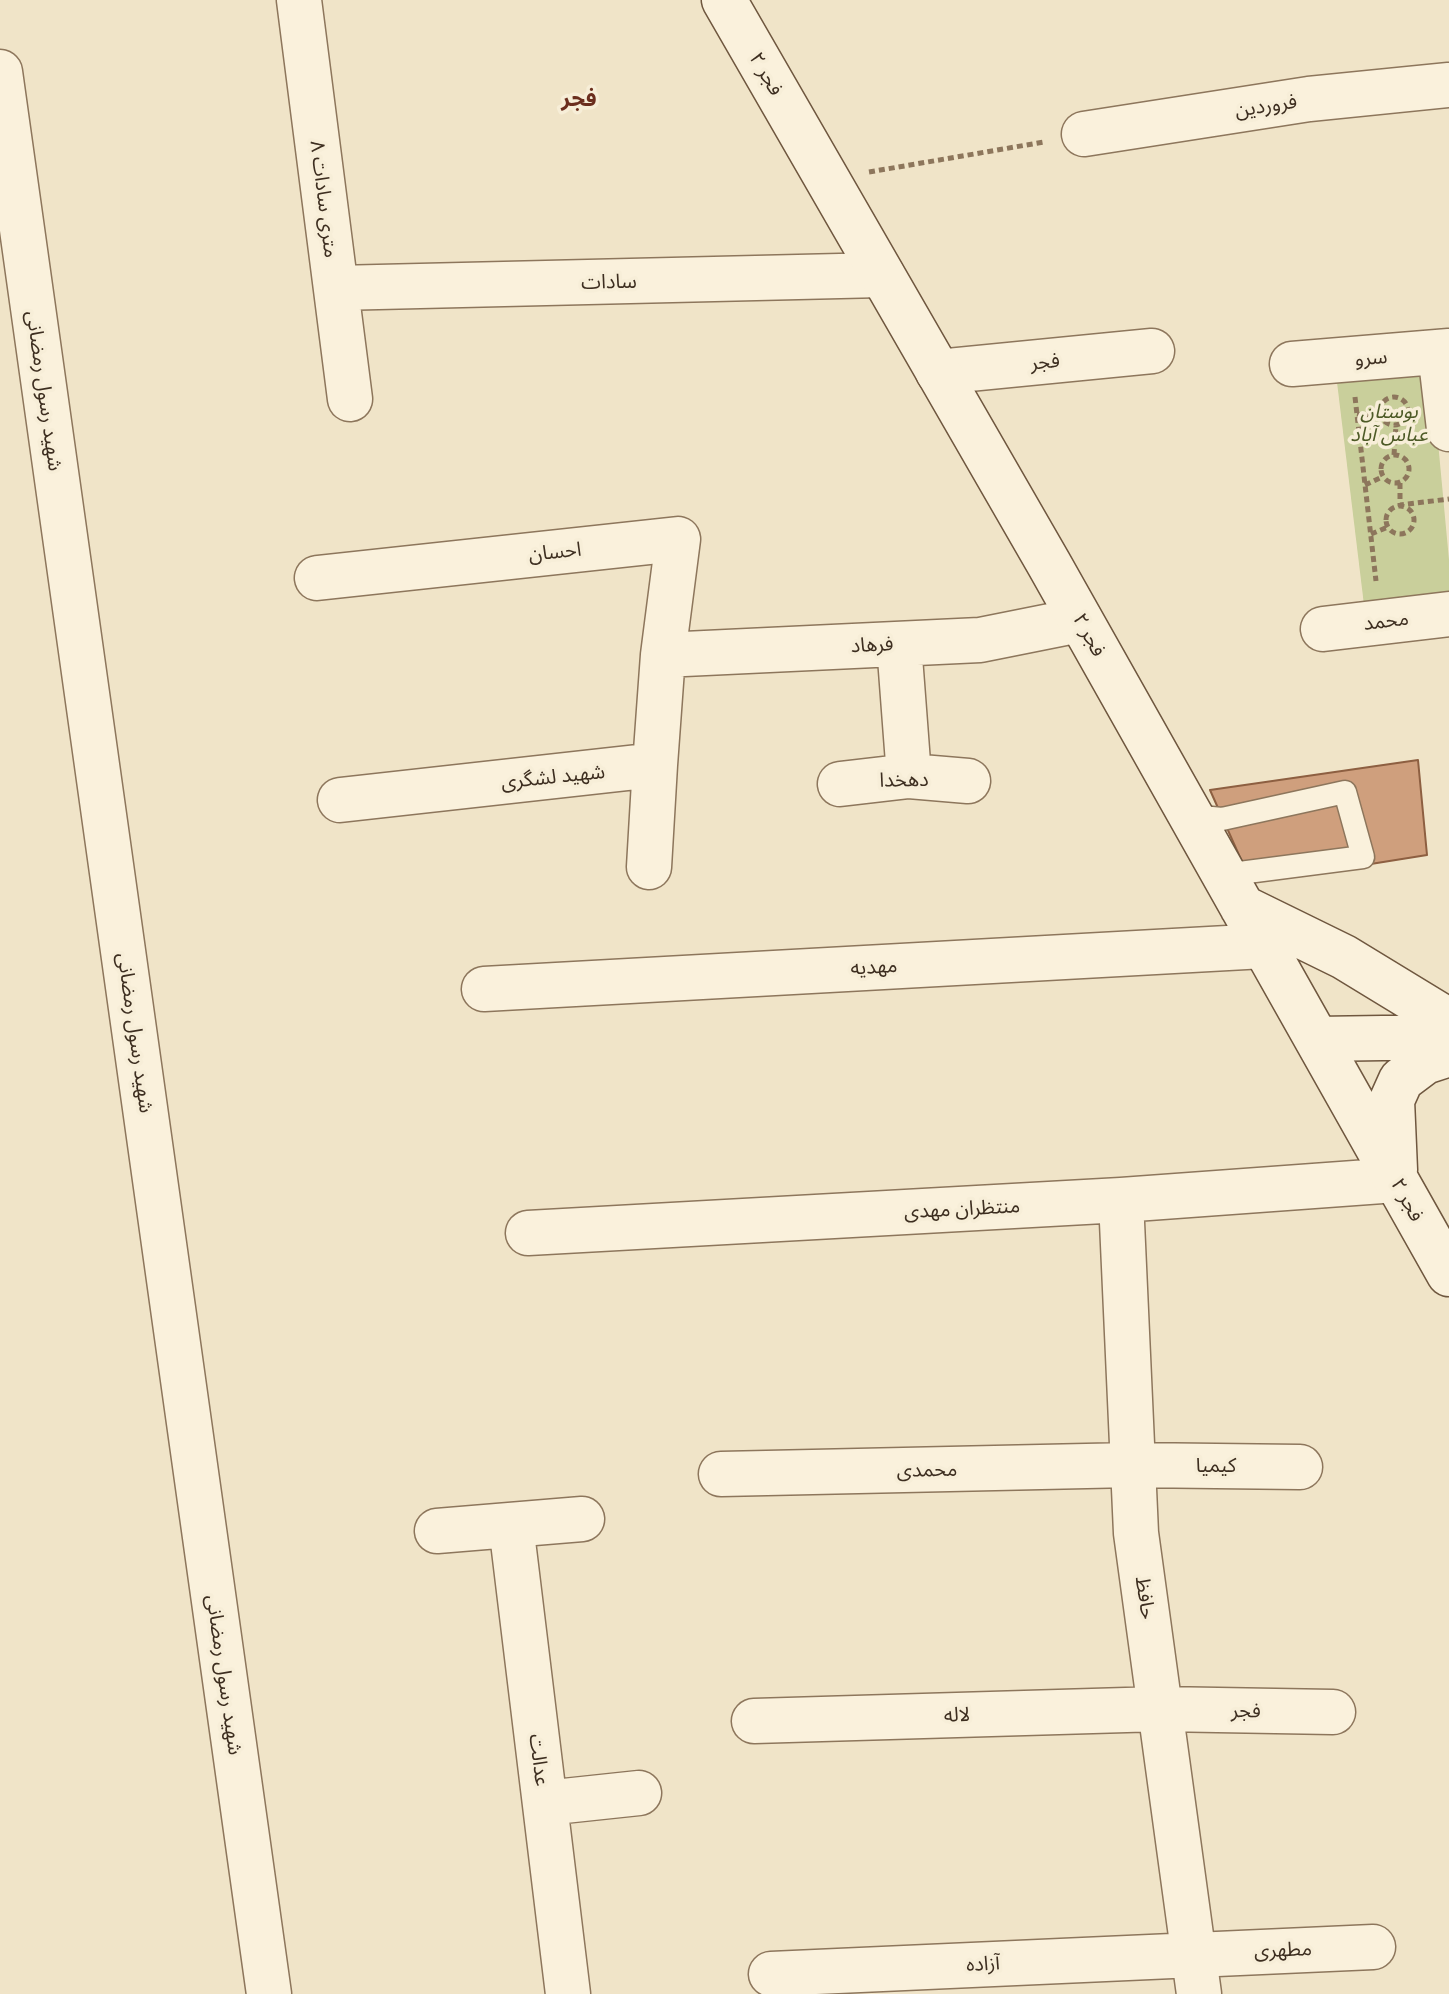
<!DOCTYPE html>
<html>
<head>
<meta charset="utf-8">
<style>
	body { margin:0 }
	canvas { display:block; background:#f0e4c8 }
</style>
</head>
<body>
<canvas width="1449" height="1994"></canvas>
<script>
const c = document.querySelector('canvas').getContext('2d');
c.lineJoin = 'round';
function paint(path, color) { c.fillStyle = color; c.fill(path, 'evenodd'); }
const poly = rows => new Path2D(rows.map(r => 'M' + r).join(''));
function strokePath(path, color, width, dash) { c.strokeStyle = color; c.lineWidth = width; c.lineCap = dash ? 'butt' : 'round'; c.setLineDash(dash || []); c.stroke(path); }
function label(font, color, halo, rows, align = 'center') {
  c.font = font + ' "Playfair Display","Noto Sans Arabic",serif'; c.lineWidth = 7; c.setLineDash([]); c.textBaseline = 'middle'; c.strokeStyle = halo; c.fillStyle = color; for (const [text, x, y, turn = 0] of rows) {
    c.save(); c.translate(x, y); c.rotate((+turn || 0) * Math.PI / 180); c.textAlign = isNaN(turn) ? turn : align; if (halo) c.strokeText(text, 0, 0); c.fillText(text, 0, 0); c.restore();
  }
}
const green = poly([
	[1431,367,1449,560,1449,595,1364,605,1336,374]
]);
const building = poly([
	[1418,760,1427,855,1302,875,1247,873,1210,790,1418,760]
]);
const path = poly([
	[869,172,1044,142],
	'1380 411a14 14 0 1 1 28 0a14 14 0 1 1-28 0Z',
	[1355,397,1376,581],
	[1357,414,1381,418],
	'1381 469a14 14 0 1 1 28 0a14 14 0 1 1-28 0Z',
	[1394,455,1396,425],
	[1400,483,1400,505,1449,499],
	[1365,485,1382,477],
	'1386 520a14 14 0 1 1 28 0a14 14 0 1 1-28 0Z',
	[1371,534,1388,527]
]);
const lane = poly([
	[1191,816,1222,819,1345,792,1363,857,1224,875]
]);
const street = poly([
	[299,0,350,399],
	[0,72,269,1994],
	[1084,134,1309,99,1449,85],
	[336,288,882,275],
	[1440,352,1449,429],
	[1292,364,1449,351],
	[938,372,1152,351],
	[317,578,678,539,663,655,655,765,340,800],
	[1323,629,1449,614],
	[899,644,909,776],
	[663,655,980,640,1080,620],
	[840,784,909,776,968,781],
	[649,867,655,765],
	[484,989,1264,946],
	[1121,1200,1136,1533,1199,1994],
	[528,1233,1121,1200,1396,1180],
	[721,1474,1132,1465,1300,1467],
	[511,1525,568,1994],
	[437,1531,582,1519],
	[754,1721,1160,1709,1333,1712],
	[545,1803,639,1793],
	[771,1974,1373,1947]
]);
const secondary = poly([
	[724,0,1049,564,1449,1274],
	[1242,907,1344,957,1449,1021],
	[1317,1039,1449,1037],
	[1395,1170,1392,1100,1401,1080,1425,1062,1449,1054]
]);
const streetNames = [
	["فجر ۲",766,74,60],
	["فروردین",1266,106,-9],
	["۸ متری سادات",324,199,83],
	["سادات",609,282,-1],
	["سرو",1371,358,-5],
	["فجر",1045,362,-6],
	["شهید رسول رمضانی",44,391,82],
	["احسان",555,552,-6],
	["محمد",1386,621,-7],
	["فجر ۲",1089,635,61],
	["فرهاد",872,645,-3],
	["شهید لشگری",553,777,-6],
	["دهخدا",904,780,-1],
	["مهدیه",874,967,-3],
	["شهید رسول رمضانی",135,1033,82],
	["فجر ۲",1407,1200,61],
	["منتظران مهدی",962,1209,-3],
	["کیمیا",1216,1466],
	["محمدی",927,1470,-1],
	["حافظ",1145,1598,82],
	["شهید رسول رمضانی",224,1675,82],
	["فجر",1246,1711,1],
	["لاله",957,1715,-2],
	["عدالت",539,1760,83],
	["مطهری",1283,1950,-2],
	["آزاده",983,1964,-3]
];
const parkNames = [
	["بوستان",1389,412],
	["عباس آباد",1389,435]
];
const neighbourhoodNames = [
	["فجر",579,99]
];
paint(green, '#c9cf9b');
paint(building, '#cf9f7d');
strokePath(building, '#8d5f41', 2);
strokePath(lane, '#8d765c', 25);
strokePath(street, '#8d765c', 47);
strokePath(secondary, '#6f573f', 47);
strokePath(path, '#8d765c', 5, [6, 4]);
strokePath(lane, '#faf1dc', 22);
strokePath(street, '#faf1dc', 44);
strokePath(secondary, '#faf1dc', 44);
label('20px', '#3d2e20', '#f7eed8', streetNames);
label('italic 20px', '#4d5a26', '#f7eed8', parkNames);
label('bold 22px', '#6b2e1e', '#f7eed8', neighbourhoodNames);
</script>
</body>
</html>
